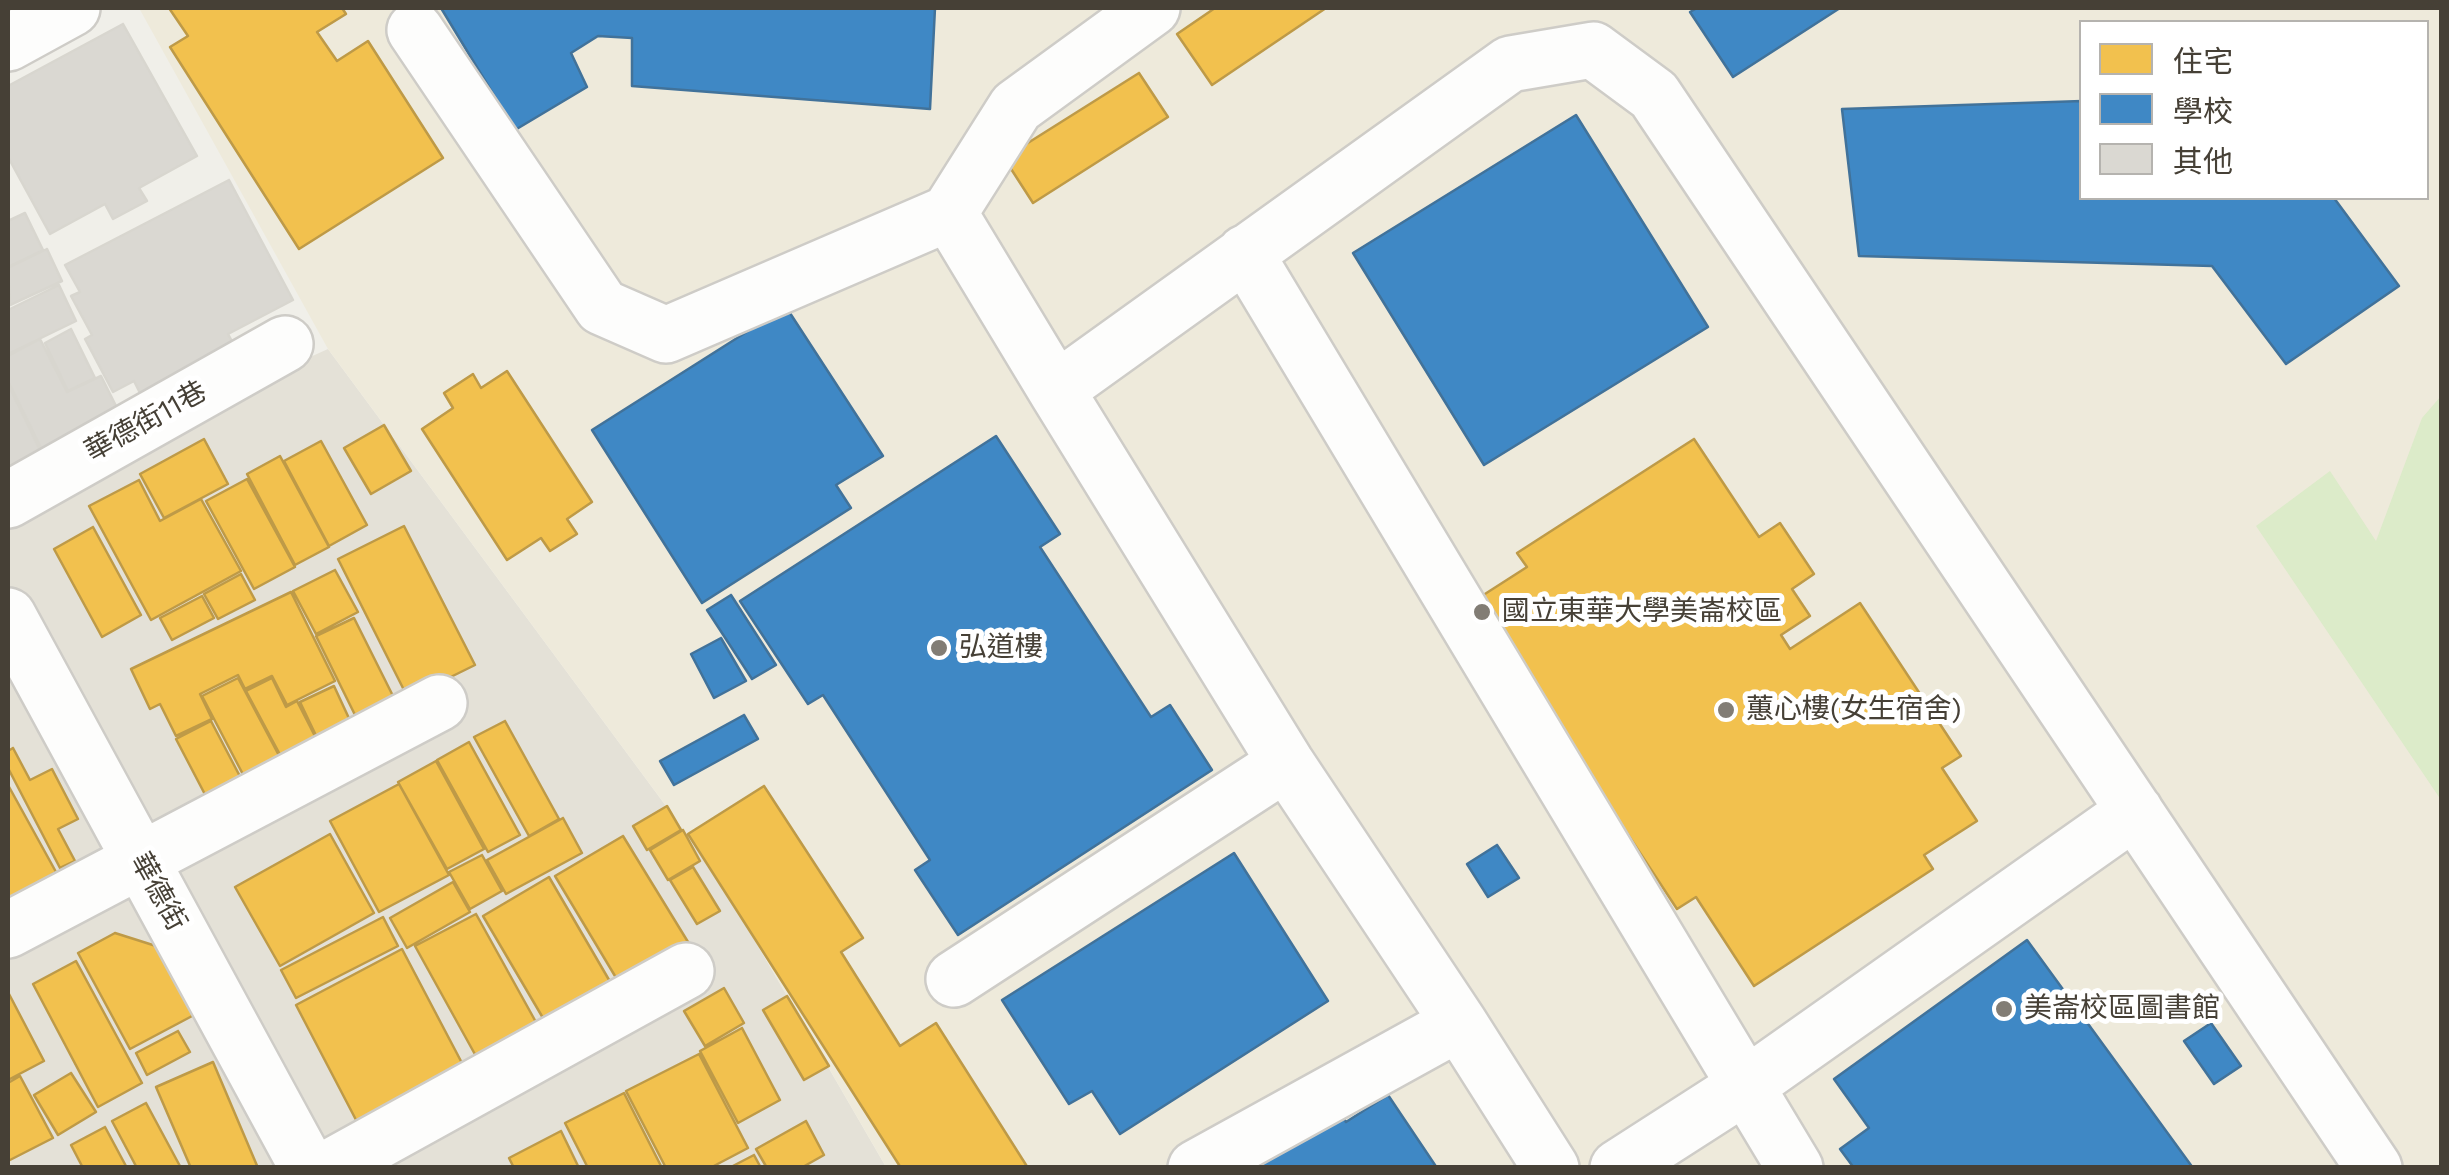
<!DOCTYPE html>
<html>
<head>
<meta charset="utf-8">
<style>
	body { margin:0 }
	#map { position:relative; width:2449px; height:1175px; overflow:hidden; background:#f0efe9; font-family:"Work Sans","Noto Sans TC",sans-serif }
	canvas { display:block }
	.frame { position:absolute; inset:0; border:10px solid #464036; pointer-events:none }
	.legend { position:absolute; left:2079px; top:20px; width:350px; height:180px; box-sizing:border-box; background:#fff; border:2px solid #b5b3af; margin:0; padding:12px 18px; list-style:none; font-size:30px; color:#464036 }
	.legend li { display:flex; align-items:center; gap:20px; height:50px }
	.legend b { width:50px; border:2px solid #b5b3af }
</style>
</head>
<body>
<div id="map">
<canvas width="2449" height="1175"></canvas>
<div class="frame"></div>
<ul class="legend">
<li><b style="height:28px;background:#f2c14e"></b>住宅</li>
<li><b style="height:28px;background:#3f88c5"></b>學校</li>
<li><b style="height:28px;background:#dad8d2"></b>其他</li>
</ul>
</div>
<script>
const c = document.querySelector('canvas').getContext('2d');
c.lineJoin = 'round';
function paint(path, color) { c.fillStyle = color; c.fill(path, 'evenodd'); }
const poly = rows => new Path2D(rows.map(r => 'M' + r).join(''));
function strokePath(path, color, width, dash) { c.strokeStyle = color; c.lineWidth = width; c.lineCap = dash ? 'butt' : 'round'; c.setLineDash(dash || []); c.stroke(path); }
function label(font, color, halo, rows, align = 'center') {
  c.font = font + ' "Work Sans","Noto Sans TC",sans-serif'; c.lineWidth = 10; c.setLineDash([]); c.textBaseline = 'middle'; c.strokeStyle = halo; c.fillStyle = color; for (const [text, x, y, turn = 0] of rows) {
    c.save(); c.translate(x, y); c.rotate((+turn || 0) * Math.PI / 180); c.textAlign = isNaN(turn) ? turn : align; if (halo) c.strokeText(text, 0, 0); c.fillText(text, 0, 0); c.restore();
  }
}
const residential = poly([
	[328,349,717,875,886,1167,8,1167,8,493]
]);
const education = poly([
	[139,8,2441,8,2441,1167,886,1167,717,875,328,349],
	[2082,22,2426,22,2426,198,2082,198]
]);
const green = poly([
	[2441,396,2441,800,2256,526,2330,471,2376,541,2422,418]
]);
const homes = poly([
	[169,8,342,8,346,14,317,32,337,61,368,41,443,158,299,249,170,47,188,36,169,8],
	[1215,8,1326,8,1212,85,1177,34,1215,8],
	[1139,73,1168,117,1033,203,1004,158,1139,73],
	[507,371,592,502,567,519,577,534,550,551,541,538,507,560,422,429,453,408,444,393,473,374,481,388,507,371],
	[384,425,411,471,371,494,344,448,384,425],
	[204,439,228,484,164,518,140,474,204,439],
	[1694,439,1759,537,1780,523,1814,574,1792,589,1810,616,1781,635,1790,649,1860,603,1961,756,1942,768,1977,821,1924,855,1933,869,1754,986,1696,897,1677,909,1474,601,1527,567,1517,553,1694,439],
	[321,441,367,525,329,546,284,461,321,441],
	[280,456,329,547,295,565,247,474,280,456],
	[247,479,295,567,254,589,206,501,247,479],
	[139,480,160,521,201,499,241,571,151,620,89,506,139,480],
	[404,526,475,665,408,698,338,559,404,526],
	[93,527,141,615,102,637,54,549,93,527],
	[335,570,358,612,316,634,293,591,335,570],
	[241,574,255,600,218,619,204,594,241,574],
	[291,592,335,681,287,705,272,676,245,689,238,675,200,694,212,719,176,736,160,704,150,709,131,669,291,592],
	[202,596,214,618,172,640,160,618,202,596],
	[354,618,397,704,359,723,316,636,354,618],
	[238,678,284,765,248,784,202,696,238,678],
	[272,678,286,707,297,701,320,746,285,764,246,691,272,678],
	[334,686,353,727,320,744,300,702,334,686],
	[211,721,245,786,210,804,176,739,211,721],
	[505,721,559,819,529,836,474,737,505,721],
	[469,742,520,835,488,852,437,760,469,742],
	[13,748,30,780,52,769,78,819,58,829,75,861,60,868,8,768,8,751,13,748],
	[436,761,484,849,447,869,398,782,436,761],
	[399,784,449,875,379,912,330,821,399,784],
	[8,785,56,872,8,902,8,785],
	[764,786,863,938,841,952,900,1046,936,1023,1028,1168,901,1168,688,834,764,786],
	[667,806,681,830,647,850,633,826,667,806],
	[563,818,582,853,506,894,487,860,563,818],
	[683,830,700,861,668,880,650,850,683,830],
	[330,834,374,913,280,966,235,887,330,834],
	[623,836,696,955,627,996,555,876,623,836],
	[482,855,502,891,470,909,449,872,482,855],
	[693,867,720,911,697,924,670,880,693,867],
	[549,877,619,997,553,1035,483,916,549,877],
	[453,882,470,912,407,948,390,918,453,882],
	[476,914,547,1042,487,1076,415,946,476,914],
	[383,917,398,946,296,998,281,970,383,917],
	[115,933,156,946,194,1015,130,1049,78,953,115,933],
	[402,949,473,1084,366,1139,296,1005,402,949],
	[76,961,142,1083,98,1107,33,984,76,961],
	[724,988,744,1023,705,1046,684,1011,724,988],
	[9,994,44,1061,8,1080,8,995,9,994],
	[787,996,829,1066,804,1080,763,1010,787,996],
	[742,1028,780,1100,738,1123,700,1051,742,1028],
	[178,1031,190,1052,147,1075,136,1053,178,1031],
	[699,1054,748,1148,710,1168,666,1168,626,1091,699,1054],
	[213,1062,258,1168,191,1168,156,1087,213,1062],
	[71,1073,96,1112,58,1135,34,1095,71,1073],
	[20,1076,53,1138,8,1161,8,1083,20,1076],
	[624,1093,662,1168,588,1168,565,1123,624,1093],
	[146,1103,181,1168,137,1168,112,1121,146,1103],
	[806,1121,824,1155,801,1168,767,1168,756,1149,806,1121],
	[105,1127,127,1168,83,1168,71,1145,105,1127],
	[561,1131,579,1168,514,1168,509,1158,561,1131],
	[754,1155,761,1168,729,1168,754,1155]
]);
const schools = poly([
	[441,8,935,8,930,109,632,86,632,38,598,36,571,53,587,87,515,130,441,8],
	[1697,8,1840,8,1733,77,1690,12,1697,8],
	[2082,101,2082,198,2334,198,2399,286,2286,364,2212,266,1859,256,1842,109,2082,101],
	[1576,115,1708,327,1484,465,1353,253,1576,115],
	[786,307,883,456,836,485,851,508,702,603,592,430,786,307],
	[996,436,1060,534,1040,547,1151,717,1170,705,1212,770,958,935,915,870,930,860,823,695,808,704,740,601,996,436],
	[731,595,776,665,752,679,707,610,731,595],
	[721,638,746,681,714,698,691,654,721,638],
	[744,715,758,739,674,785,660,761,744,715],
	[1497,845,1519,878,1488,897,1467,864,1497,845],
	[1234,853,1328,1001,1120,1134,1092,1091,1069,1104,1002,1000,1234,853],
	[2027,940,2193,1168,1854,1168,1840,1149,1869,1128,1834,1079,2027,940],
	[2211,1023,2241,1066,2214,1084,2184,1041,2211,1023],
	[1388,1095,1437,1168,1225,1168,1338,1110,1346,1122,1388,1095]
]);
const building = poly([
	[123,24,197,156,139,188,147,201,113,219,105,204,50,234,8,157,8,86,123,24],
	[229,180,293,300,228,334,241,358,147,407,134,381,113,392,85,339,92,335,71,296,80,292,65,265,229,180],
	[25,213,43,250,8,267,8,221,25,213],
	[47,249,62,281,10,305,8,268,47,249],
	[59,285,76,321,8,354,8,310,59,285],
	[71,329,95,378,68,391,45,343,71,329],
	[40,339,67,392,101,376,123,420,46,458,8,381,8,356,40,339],
	[8,384,44,458,8,473,8,384]
]);
const minor = poly([
	[415,30,602,307,666,335,949,213,1016,107,1152,8],
	[8,43,72,8],
	[949,213,1056,390],
	[1245,253,1795,1168],
	[8,500,285,344],
	[8,616,308,1168],
	[8,930,439,703],
	[954,979,1286,763],
	[329,1168,686,971],
	[1196,1168,1459,1023],
	[1551,1168,1459,1023,1286,763,1056,390,1510,64,1593,50,1654,95,2374,1168],
	[1618,1168,1744,1087,2135,811]
]);
const markers = [
	[1482,612,10,"#827d75"],
	[939,648,10,"#827d75"],
	[1726,710,10,"#827d75"],
	[2004,1009,10,"#827d75"]
];
const streetNames = [
	["華德街11巷",146,422,-29],
	["華德街",158,892,61]
];
const poiNames = [
	["國立東華大學美崙校區",1502,612],
	["弘道樓",959,648],
	["蕙心樓(女生宿舍)",1746,710],
	["美崙校區圖書館",2024,1009]
];
paint(residential, '#e4e1d7');
paint(education, '#eeeadb');
paint(green, '#dcebc9');
paint(homes, '#f2c14e');
strokePath(homes, '#be9a47', 2.5);
paint(schools, '#3f88c5');
strokePath(schools, '#41729a', 2.5);
paint(building, '#dad8d2');
strokePath(building, '#d8d6cf', 2.5);
strokePath(minor, '#ceccc7', 60);
strokePath(minor, '#fdfdfc', 55);
for (const [x, y, r, color] of markers) { const dot = new Path2D(); dot.arc(x, y, r, 0, 2 * Math.PI); c.fillStyle = color; c.fill(dot); strokePath(dot, '#fff', 4); }
label('28px', '#464036', '#fff', streetNames);
label('28px', '#464036', '#fff', poiNames, 'left');
</script>
</body>
</html>
